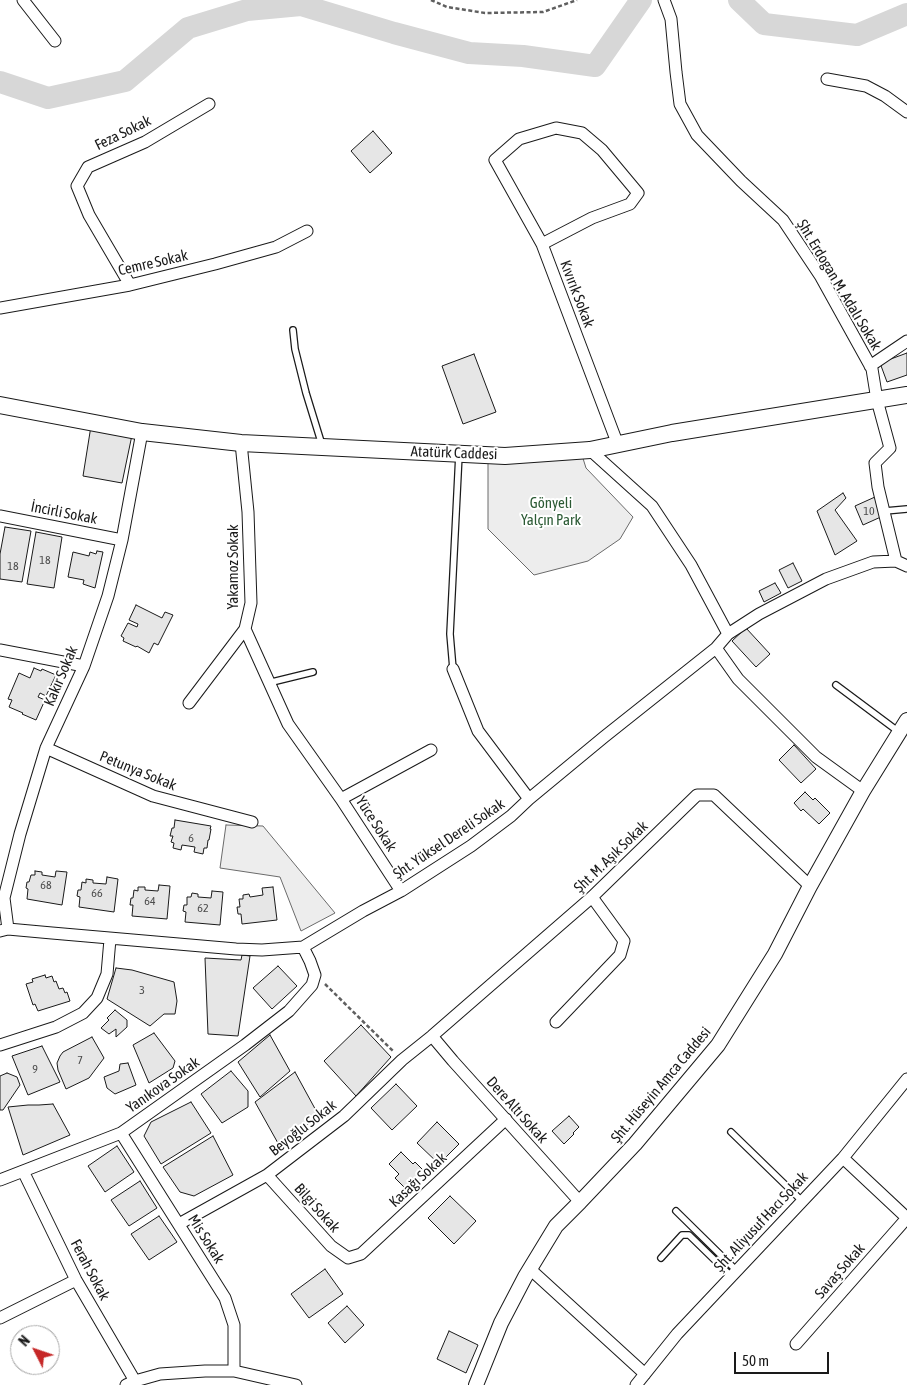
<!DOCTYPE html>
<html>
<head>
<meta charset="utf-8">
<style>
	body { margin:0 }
	#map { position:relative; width:907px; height:1385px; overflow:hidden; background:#fff; font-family:"Asap Condensed",sans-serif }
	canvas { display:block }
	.north { position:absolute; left:10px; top:1325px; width:50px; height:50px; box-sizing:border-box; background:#fff; border:1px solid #a3a3a3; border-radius:50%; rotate:311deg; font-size:14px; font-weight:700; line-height:20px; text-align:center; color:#1a1a1a }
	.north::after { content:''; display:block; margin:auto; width:18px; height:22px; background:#c62828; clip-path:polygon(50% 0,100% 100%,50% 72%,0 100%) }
	.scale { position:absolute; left:734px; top:1352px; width:95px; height:22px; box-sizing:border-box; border:2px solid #1a1a1a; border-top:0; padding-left:6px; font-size:15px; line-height:18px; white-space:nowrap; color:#1a1a1a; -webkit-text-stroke:4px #fff; paint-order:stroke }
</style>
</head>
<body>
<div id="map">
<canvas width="907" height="1385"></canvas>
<div class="north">N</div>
<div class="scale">50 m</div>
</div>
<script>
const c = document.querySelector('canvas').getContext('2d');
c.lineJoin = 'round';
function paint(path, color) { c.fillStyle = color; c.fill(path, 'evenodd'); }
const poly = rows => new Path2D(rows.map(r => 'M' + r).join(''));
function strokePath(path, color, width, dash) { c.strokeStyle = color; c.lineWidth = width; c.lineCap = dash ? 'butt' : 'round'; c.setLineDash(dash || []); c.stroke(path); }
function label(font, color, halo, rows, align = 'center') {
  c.font = font + ' "Asap Condensed",sans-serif'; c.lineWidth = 4; c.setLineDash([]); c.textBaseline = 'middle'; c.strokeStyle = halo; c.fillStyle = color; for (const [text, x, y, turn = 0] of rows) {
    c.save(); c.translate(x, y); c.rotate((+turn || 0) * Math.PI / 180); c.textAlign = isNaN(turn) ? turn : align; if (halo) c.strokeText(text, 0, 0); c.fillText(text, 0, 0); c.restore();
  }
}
const built = poly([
	[581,452,586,468,633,517,620,539,588,561,534,575,488,529,488,462,581,452],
	[226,825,263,826,335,913,301,931,280,877,220,868,226,825]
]);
const river = poly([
	[739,0,764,24,857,35,907,14],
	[0,82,48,98,125,81,188,28,247,10,301,5,394,33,469,53,523,56,595,66,641,0]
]);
const building = poly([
	[373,131,392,153,370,173,351,151,373,131],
	[907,353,907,375,887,382,880,363,907,353],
	[474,354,496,412,463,424,442,366,474,354],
	[91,426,132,435,122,483,83,476,91,426],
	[843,493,846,498,835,510,857,541,835,555,817,511,843,493],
	[875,497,883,516,863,525,855,506,875,497],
	[5,527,31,531,22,582,0,579,0,554,5,527],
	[36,532,62,537,54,588,27,584,36,532],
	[97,551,103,552,95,588,83,584,84,580,68,577,73,552,89,556,90,552,96,554,97,551],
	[793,563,802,581,788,588,779,570,793,563],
	[775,583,781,593,764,602,759,591,775,583],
	[136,605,162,618,165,612,173,615,158,645,154,643,149,653,137,646,136,647,123,641,124,638,121,636,128,623,137,627,138,624,129,620,136,605],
	[746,628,770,654,756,667,732,641,746,628],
	[34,668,41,671,42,669,56,675,46,696,40,693,38,697,45,700,36,720,22,714,23,713,9,707,12,700,8,699,19,673,30,678,34,668],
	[794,745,816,769,801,783,779,760,794,745],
	[805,792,813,800,815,798,830,813,819,824,803,809,801,811,794,803,805,792],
	[175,820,211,826,210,829,211,829,209,840,208,840,207,848,204,848,203,854,194,852,195,847,182,845,181,850,173,848,174,843,171,842,173,836,170,836,172,828,174,828,175,820],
	[35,871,42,872,42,875,55,877,56,871,67,872,62,905,27,899,28,889,26,888,27,882,29,882,31,875,35,875,35,871],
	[107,877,118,879,114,912,79,907,80,897,77,896,78,890,81,890,82,882,86,883,86,879,93,880,93,883,106,884,107,877],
	[159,885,170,886,167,919,132,916,133,905,130,905,131,898,133,898,134,890,138,891,138,887,145,887,145,890,158,891,159,885],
	[273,887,277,920,242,924,241,914,238,914,237,907,240,907,239,899,243,899,243,895,249,894,250,897,263,895,262,888,273,887],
	[212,891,223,892,220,925,185,922,186,912,183,911,184,905,187,905,187,897,191,897,192,893,198,894,198,897,211,898,212,891],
	[242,955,250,956,238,1036,208,1034,205,958,241,960,242,955],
	[278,966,297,986,272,1009,253,988,278,966],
	[116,968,132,970,174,982,177,1001,175,1014,164,1014,150,1026,107,999,116,968],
	[45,975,46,978,52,976,54,982,56,981,59,989,63,988,65,993,67,992,70,1001,38,1011,35,1004,33,1005,26,984,33,982,32,979,45,975],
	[115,1010,127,1020,127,1027,116,1037,116,1029,109,1034,101,1028,109,1020,107,1018,115,1010],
	[361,1025,391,1057,356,1096,324,1061,361,1025],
	[154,1033,175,1061,173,1068,149,1083,133,1045,154,1033],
	[270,1035,290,1071,260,1097,238,1062,270,1035],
	[92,1037,104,1058,89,1078,66,1089,58,1070,57,1063,60,1056,63,1052,92,1037],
	[42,1046,60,1082,28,1095,12,1056,42,1046],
	[128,1063,136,1085,115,1094,107,1088,104,1077,119,1071,120,1064,128,1063],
	[231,1071,248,1091,248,1107,222,1123,201,1094,231,1071],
	[295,1072,319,1116,279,1145,255,1102,295,1072],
	[7,1073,17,1077,20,1085,3,1110,0,1110,0,1076,7,1073],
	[396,1084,417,1106,392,1130,371,1108,396,1084],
	[191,1102,211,1133,161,1164,144,1136,151,1122,191,1102],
	[53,1104,70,1135,23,1155,8,1107,28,1105,39,1105,53,1104],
	[569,1116,579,1127,573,1133,574,1134,564,1144,552,1131,569,1116],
	[437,1122,459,1144,439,1164,417,1143,437,1122],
	[213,1136,233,1175,194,1196,180,1192,163,1167,213,1136],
	[117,1146,134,1172,105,1192,88,1166,117,1146],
	[401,1152,413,1164,415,1162,428,1175,410,1193,395,1178,399,1174,389,1164,401,1152],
	[140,1181,157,1208,129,1226,111,1200,140,1181],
	[450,1196,476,1221,454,1244,428,1218,450,1196],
	[159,1216,177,1242,149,1260,131,1234,159,1216],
	[325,1269,343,1294,309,1318,291,1294,325,1269],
	[347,1306,364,1325,345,1343,328,1323,347,1306],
	[449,1331,478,1345,466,1373,437,1359,449,1331]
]);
const path = poly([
	[431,0,447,7,485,13,543,12,577,0],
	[325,984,394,1052]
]);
const service = poly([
	[293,330,295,349,306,393,322,445],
	[885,511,907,509],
	[453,669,450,634,459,454],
	[268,683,313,672],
	[836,685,899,732],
	[731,1132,802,1201],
	[676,1211,737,1271],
	[661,1258,682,1235,689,1235,731,1276]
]);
const minor = poly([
	[23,0,55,41],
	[664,0,671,19,676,72,680,104,697,135,741,181,783,220,821,277,872,369,877,400,890,448,875,463,878,487,896,561],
	[827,79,866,86,885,96,907,112],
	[542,244,592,218,630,204,638,193,602,150,582,133,556,128,519,139,495,160,542,244,618,445],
	[130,285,89,215,77,186,88,167,145,142,209,104],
	[0,308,130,285,215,264,276,247,307,231],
	[870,366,907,341],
	[590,450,652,506,691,565,728,634],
	[0,516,122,540],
	[245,629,288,724,341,799,401,891],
	[716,648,738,679,816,757,863,791],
	[0,650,84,666],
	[453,669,478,731,529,799],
	[189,703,245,629,251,603,248,512,241,443],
	[46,748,153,796,252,822],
	[341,799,431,750],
	[8,929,4,898,20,834,46,748,84,666,108,596,122,540,142,432],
	[0,931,8,929,52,933,236,949,262,950,303,947,363,911,401,891,471,846,511,816,529,799,604,737,716,648,728,634,759,614,826,579,873,562,896,561,907,566],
	[556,1022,620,955,624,941,592,897],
	[432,1036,453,1061,580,1202],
	[0,1045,56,1027,83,1013,97,998,107,974,110,939],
	[121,1133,225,1298,234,1325,234,1371],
	[843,1158,907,1218],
	[23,1171,76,1280,135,1381],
	[267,1175,331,1246,348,1258,361,1254,506,1119],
	[0,1180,121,1133,245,1045,289,1011,312,985,315,975,310,961,303,947],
	[179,1224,267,1175,344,1116,402,1060,432,1036,592,897,697,795,714,795,810,886],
	[530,1269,645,1374],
	[0,1318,76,1280],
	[796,1344,907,1218],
	[126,1385,135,1381,160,1374,205,1371,234,1371,296,1385],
	[636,1385,677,1334,843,1158,907,1079]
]);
const tertiary = poly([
	[476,1385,501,1323,525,1277,556,1226,580,1202,635,1144,718,1045,775,954,810,886,863,791,907,720]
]);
const secondary = poly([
	[0,405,142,432,241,443,505,456,590,450,672,433,907,395]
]);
const numberNames = [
	["10",869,511],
	["18",45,560],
	["18",13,566],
	["6",191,838],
	["68",46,885],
	["66",97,893],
	["64",150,901],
	["62",203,908],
	["3",142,990],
	["7",80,1060],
	["9",35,1069]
];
const streetNames = [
	["Feza Sokak",123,133,-26],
	["Cemre Sokak",153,263,-13],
	["Şht. Erdogan M. Adalı Sokak",839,285,59],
	["Kıvırık Sokak",577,294,69],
	["Atatürk Caddesi",454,453,2],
	["İncirli Sokak",64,513,11],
	["Yakamoz Sokak",233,567,-90],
	["Kakır Sokak",61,676,-67],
	["Petunya Sokak",138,771,22],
	["Yüce Sokak",376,824,57],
	["Şht. Yüksel Dereli Sokak",449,839,-34],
	["Şht. M. Aşık Sokak",611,857,-44],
	["Yanıkova Sokak",163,1085,-35],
	["Şht. Hüseyin Amca Caddesi",661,1085,-50],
	["Dere Altı Sokak",517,1110,48],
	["Beyoğlu Sokak",303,1128,-38],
	["Kasağı Sokak",418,1180,-43],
	["Bilgi Sokak",317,1208,48],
	["Şht. Aliyusuf Hacı Sokak",761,1222,-47],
	["Mis Sokak",206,1239,58],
	["Ferah Sokak",90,1270,62],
	["Savaş Sokak",840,1271,-49]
];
const parkNames = [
	["Gönyeli",551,503],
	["Yalçın Park",551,520]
];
paint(built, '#ededed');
strokePath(built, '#6a6a6a', 1);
strokePath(river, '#d7d7d7', 22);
paint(building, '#e6e6e6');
strokePath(building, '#1a1a1a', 1);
strokePath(service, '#1a1a1a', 8);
strokePath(minor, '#1a1a1a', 13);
strokePath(tertiary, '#1a1a1a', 16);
strokePath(secondary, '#1a1a1a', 18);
strokePath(path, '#5f5f5f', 2.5, [4, 2.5]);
strokePath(service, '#fff', 5.5);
strokePath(minor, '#fff', 11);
strokePath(tertiary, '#fff', 14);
strokePath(secondary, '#fff', 16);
label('12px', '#4d4d4d', null, numberNames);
label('15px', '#1a1a1a', '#fff', streetNames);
label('15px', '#2b5a34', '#fff', parkNames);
</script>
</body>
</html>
